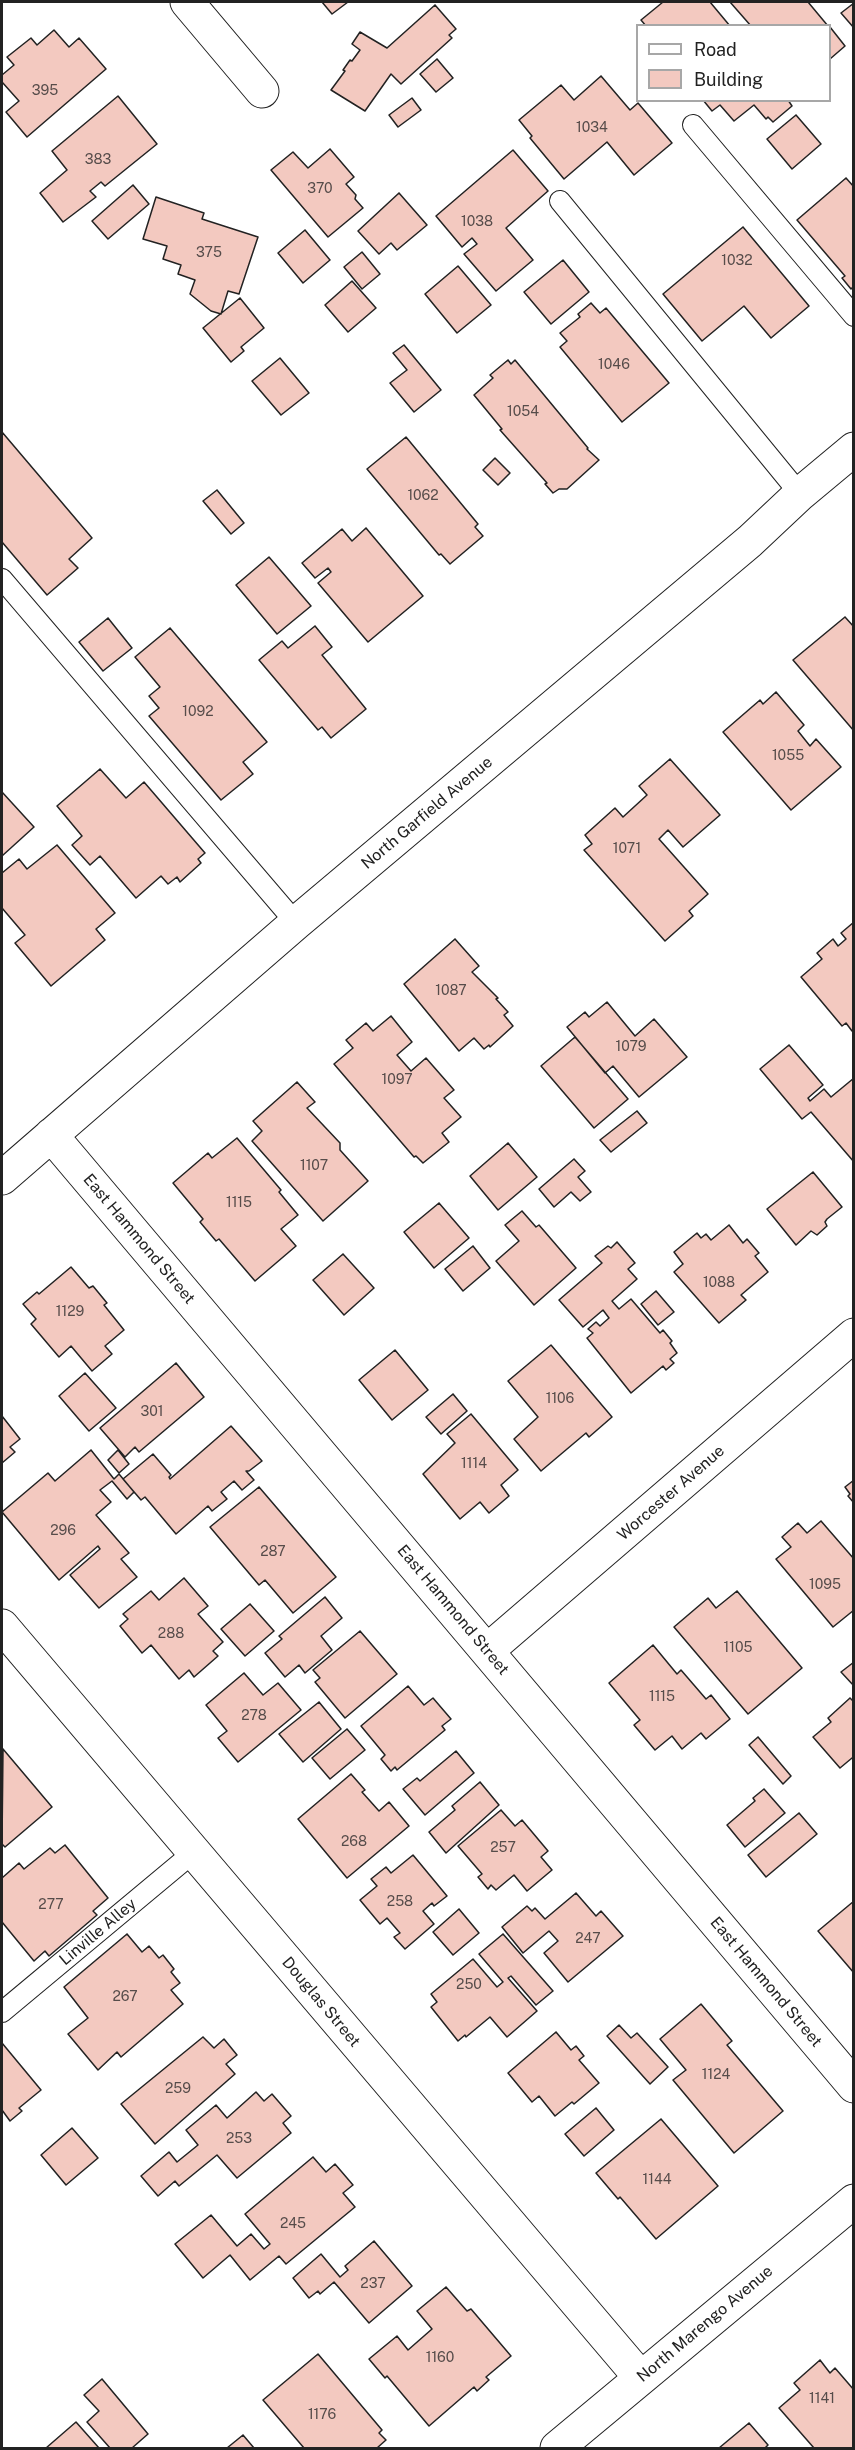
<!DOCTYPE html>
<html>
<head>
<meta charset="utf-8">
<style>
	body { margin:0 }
	#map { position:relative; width:855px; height:2450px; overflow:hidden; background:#fff; font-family:"Public Sans",sans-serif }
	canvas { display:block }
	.frame { position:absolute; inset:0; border:3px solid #222; pointer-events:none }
	.legend { position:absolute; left:636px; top:24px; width:195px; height:78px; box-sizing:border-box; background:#fff; border:2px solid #a7a7a7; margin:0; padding:8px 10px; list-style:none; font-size:18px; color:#222 }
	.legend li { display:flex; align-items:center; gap:12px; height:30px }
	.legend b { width:30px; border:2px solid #a7a7a7 }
</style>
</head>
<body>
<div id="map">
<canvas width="855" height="2450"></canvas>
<div class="frame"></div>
<ul class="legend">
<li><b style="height:8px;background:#fff"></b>Road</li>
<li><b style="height:16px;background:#f3c9c0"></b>Building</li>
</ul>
</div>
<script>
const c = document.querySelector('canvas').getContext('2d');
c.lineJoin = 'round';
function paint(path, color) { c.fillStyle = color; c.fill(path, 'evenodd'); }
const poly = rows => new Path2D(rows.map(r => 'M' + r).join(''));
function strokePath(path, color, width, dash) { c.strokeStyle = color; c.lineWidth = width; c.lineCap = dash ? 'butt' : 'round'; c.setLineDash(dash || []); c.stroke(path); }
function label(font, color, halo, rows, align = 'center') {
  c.font = font + ' "Public Sans",sans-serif'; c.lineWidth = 4.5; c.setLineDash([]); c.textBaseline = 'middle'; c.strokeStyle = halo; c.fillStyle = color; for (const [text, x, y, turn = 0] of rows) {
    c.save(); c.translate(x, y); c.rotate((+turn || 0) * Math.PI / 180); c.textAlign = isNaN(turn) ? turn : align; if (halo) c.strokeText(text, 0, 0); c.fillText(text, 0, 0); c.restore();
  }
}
const building = poly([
	[322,2,348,2,332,14,322,2],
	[663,2,710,2,730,26,646,26,641,20,663,2],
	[730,2,808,2,828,26,751,26,730,2],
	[854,3,854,28,841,13,854,3],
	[435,5,456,29,449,35,452,38,401,84,391,74,365,111,331,90,345,71,343,70,350,60,352,61,360,50,352,44,360,32,387,48,435,5],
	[830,27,845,46,830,59,830,27],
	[54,30,69,47,79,38,106,69,27,137,6,112,19,101,2,82,2,75,14,65,7,57,31,38,37,45,54,30],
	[437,59,453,78,436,92,420,74,437,59],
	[601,76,630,110,638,103,672,143,634,175,607,142,564,179,530,138,532,136,519,120,561,85,574,100,601,76],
	[118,96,157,144,105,186,101,182,90,191,96,197,63,222,40,193,67,170,52,151,118,96],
	[412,98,421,110,398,127,389,115,412,98],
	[703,100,788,100,792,106,773,122,768,117,766,119,754,105,734,121,720,105,712,111,703,100],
	[796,115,821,144,792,169,767,139,796,115],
	[330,149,354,177,346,184,356,195,355,199,363,208,328,237,271,170,293,152,308,168,330,149],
	[513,150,548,191,506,228,533,260,496,291,464,254,477,244,472,238,462,247,436,216,513,150],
	[846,178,854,187,854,286,851,289,842,278,845,276,797,220,846,178],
	[133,185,149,204,108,239,92,221,133,185],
	[399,193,427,225,397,250,391,243,379,254,358,231,399,193],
	[156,197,204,213,202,219,258,237,239,294,228,291,221,314,211,311,190,294,195,280,178,274,181,265,163,259,167,246,143,239,156,197],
	[743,227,809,306,771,338,744,306,702,341,663,294,743,227],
	[305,230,330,260,303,283,278,253,305,230],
	[362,252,380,274,362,289,344,267,362,252],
	[563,260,589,292,551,324,524,292,563,260],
	[458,266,491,305,457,333,425,294,458,266],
	[352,281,376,308,348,332,325,305,352,281],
	[240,298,264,328,241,347,244,351,231,362,203,328,240,298],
	[591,303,600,313,606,308,669,383,622,422,560,347,567,341,560,333,580,317,578,314,591,303],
	[404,345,441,390,414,412,390,383,407,370,393,353,404,345],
	[280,358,309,393,281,415,252,381,280,358],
	[508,360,511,364,515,360,588,448,587,449,599,460,567,489,559,489,553,493,545,484,547,483,500,430,502,429,474,395,493,378,490,375,508,360],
	[2,432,92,538,69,559,78,568,47,595,2,542,2,432],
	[406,437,478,524,475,527,483,536,450,564,441,554,439,555,367,469,406,437],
	[495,458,510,473,498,485,483,470,495,458],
	[217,490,244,523,231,534,203,501,217,490],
	[366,528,423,596,368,642,318,583,331,572,328,568,315,578,302,563,342,529,352,541,366,528],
	[269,557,311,606,277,634,236,585,269,557],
	[845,617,854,627,854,731,793,660,845,617],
	[108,618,132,648,103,671,79,642,108,618],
	[315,626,332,647,322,655,366,709,331,738,322,727,318,730,259,660,282,641,288,648,315,626],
	[170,628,267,742,243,762,253,774,221,800,149,716,159,708,149,696,160,687,135,657,170,628],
	[776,692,804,725,798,731,810,746,816,739,841,767,791,810,723,732,760,700,763,704,776,692],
	[670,759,720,815,683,847,668,830,659,839,708,894,689,911,693,916,665,941,584,850,592,844,585,835,615,808,623,817,647,795,639,786,670,759],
	[100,769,126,798,144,782,205,853,198,859,201,863,180,882,177,877,168,884,161,876,136,898,100,856,90,865,72,845,82,836,57,806,100,769],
	[2,792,34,827,2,856,2,792],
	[57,845,115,913,96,929,105,940,51,986,15,943,25,935,2,908,2,873,19,859,27,869,57,845],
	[854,922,854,1029,852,1031,846,1023,842,1026,801,977,822,959,817,953,833,939,838,946,846,939,841,933,854,922],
	[455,939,479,966,472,972,498,998,496,999,508,1012,504,1015,513,1026,490,1047,489,1045,484,1049,474,1038,459,1051,404,984,455,939],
	[607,1002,635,1036,654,1019,687,1057,639,1097,613,1066,605,1073,567,1027,585,1012,589,1017,607,1002],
	[391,1016,412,1042,397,1055,411,1071,426,1058,454,1090,444,1098,461,1117,442,1133,449,1142,423,1163,416,1156,414,1157,334,1064,353,1048,346,1040,366,1023,373,1031,391,1016],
	[575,1037,628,1099,594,1128,541,1066,575,1037],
	[789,1045,823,1085,808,1098,810,1101,824,1089,831,1097,854,1078,854,1162,811,1112,802,1119,760,1069,789,1045],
	[297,1082,315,1102,307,1108,340,1143,340,1150,368,1181,323,1221,252,1141,262,1131,253,1121,297,1082],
	[637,1111,647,1123,611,1152,600,1140,637,1111],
	[237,1138,281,1190,279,1192,298,1215,281,1229,296,1246,255,1281,219,1239,216,1241,200,1222,203,1219,173,1183,208,1153,212,1158,237,1138],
	[508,1143,537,1177,498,1210,470,1176,508,1143],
	[574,1159,585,1171,578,1177,591,1192,580,1201,571,1192,554,1207,539,1189,574,1159],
	[813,1172,842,1207,827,1219,825,1222,827,1226,817,1235,811,1231,796,1245,767,1209,813,1172],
	[439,1203,469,1238,434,1268,404,1232,439,1203],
	[522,1211,536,1227,539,1225,576,1268,534,1305,496,1261,519,1241,505,1225,522,1211],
	[729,1225,743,1243,747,1239,759,1253,755,1256,768,1272,741,1295,746,1300,719,1323,674,1272,683,1264,674,1252,697,1233,701,1238,706,1234,711,1240,729,1225],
	[617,1242,635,1263,628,1269,637,1279,612,1301,619,1309,631,1299,660,1333,663,1330,672,1341,670,1343,677,1353,670,1359,674,1363,666,1370,663,1366,631,1393,587,1338,593,1333,588,1329,596,1322,600,1326,609,1318,603,1310,583,1327,559,1300,602,1263,595,1256,608,1246,611,1248,617,1242],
	[473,1246,490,1268,463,1291,445,1269,473,1246],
	[343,1254,374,1288,344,1315,313,1280,343,1254],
	[71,1267,89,1288,93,1286,107,1303,104,1305,124,1330,105,1346,112,1354,92,1371,71,1346,59,1357,31,1324,36,1319,23,1304,37,1292,39,1294,71,1267],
	[656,1291,674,1312,658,1325,641,1304,656,1291],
	[551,1345,612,1417,589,1437,586,1433,541,1471,514,1439,538,1417,508,1381,551,1345],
	[395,1350,428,1390,392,1420,359,1380,395,1350],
	[176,1363,204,1397,139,1452,135,1447,125,1457,100,1428,176,1363],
	[85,1373,116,1408,89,1431,59,1396,85,1373],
	[453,1394,467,1411,441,1434,426,1417,453,1394],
	[471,1414,518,1470,501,1485,509,1496,489,1513,480,1502,460,1519,423,1474,455,1443,447,1434,471,1414],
	[2,1416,20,1439,10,1447,15,1452,2,1463,2,1416],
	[231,1426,262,1461,249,1471,246,1471,254,1480,242,1490,234,1481,221,1492,227,1499,212,1511,208,1506,176,1534,145,1497,141,1500,123,1479,153,1454,171,1475,169,1477,170,1479,231,1426],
	[91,1450,114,1479,119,1474,134,1492,127,1499,112,1481,100,1490,111,1502,96,1515,129,1553,121,1559,137,1577,99,1608,70,1575,100,1549,98,1546,59,1580,2,1512,48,1473,55,1481,91,1450],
	[118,1450,129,1464,119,1473,108,1460,118,1450],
	[854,1480,854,1503,848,1496,850,1494,845,1487,854,1480],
	[259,1487,336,1577,293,1613,265,1580,259,1585,210,1527,259,1487],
	[821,1521,854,1559,854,1610,833,1627,776,1559,791,1547,782,1537,798,1523,807,1533,821,1521],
	[184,1578,208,1606,198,1614,223,1642,213,1651,218,1656,194,1677,189,1670,179,1679,151,1645,142,1653,120,1626,128,1619,123,1614,151,1591,159,1600,184,1578],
	[737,1591,802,1668,748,1714,674,1627,708,1598,716,1608,737,1591],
	[325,1597,342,1618,321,1636,332,1650,305,1673,299,1665,285,1677,265,1653,282,1639,279,1636,325,1597],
	[250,1604,274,1631,245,1656,221,1629,250,1604],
	[360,1631,397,1674,345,1718,315,1682,320,1678,313,1670,360,1631],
	[653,1645,677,1674,681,1670,706,1699,711,1695,730,1719,706,1739,701,1733,682,1749,672,1736,655,1750,634,1725,640,1720,609,1683,653,1645],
	[854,1662,854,1686,841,1672,854,1662],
	[244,1673,263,1695,278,1683,301,1710,238,1762,218,1738,227,1731,206,1705,244,1673],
	[408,1686,424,1705,433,1698,451,1719,442,1726,445,1730,397,1770,395,1767,391,1771,381,1759,385,1755,361,1726,408,1686],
	[850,1698,854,1702,854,1759,852,1758,840,1768,813,1737,831,1722,828,1718,850,1698],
	[319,1702,341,1729,303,1762,279,1734,319,1702],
	[347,1729,365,1750,330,1779,312,1758,347,1729],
	[758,1737,791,1776,783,1784,749,1745,758,1737],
	[3,1749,52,1807,5,1847,2,1844,3,1749],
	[456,1751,474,1773,425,1815,403,1789,417,1778,420,1781,456,1751],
	[351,1774,365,1790,362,1792,379,1811,389,1802,409,1826,347,1878,298,1819,351,1774],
	[480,1782,499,1805,446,1853,429,1832,455,1810,452,1806,480,1782],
	[764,1789,785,1813,745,1847,727,1825,755,1801,753,1798,764,1789],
	[501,1810,515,1826,522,1820,548,1851,541,1857,552,1870,527,1891,514,1875,496,1890,491,1885,488,1889,478,1877,482,1874,458,1846,501,1810],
	[799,1813,817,1834,766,1877,748,1855,799,1813],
	[65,1845,108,1898,93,1911,97,1915,49,1956,45,1951,34,1961,2,1922,2,1878,19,1863,24,1869,50,1848,55,1853,65,1845],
	[413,1855,447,1896,434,1906,432,1903,423,1911,434,1924,405,1949,394,1937,400,1933,387,1918,380,1924,360,1900,377,1886,371,1879,386,1867,391,1873,413,1855],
	[576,1893,596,1916,601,1911,623,1936,568,1982,544,1953,558,1941,549,1931,523,1953,502,1927,527,1906,532,1911,535,1908,545,1919,576,1893],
	[854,1901,854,1973,818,1931,854,1901],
	[459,1909,479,1933,453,1955,433,1932,459,1909],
	[127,1934,142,1952,149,1946,159,1958,163,1955,174,1969,171,1972,180,1983,171,1990,183,2004,121,2057,117,2052,98,2070,68,2034,88,2018,64,1987,127,1934],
	[503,1934,553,1991,536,2005,511,1976,508,1978,537,2011,507,2037,490,2017,466,2037,465,2035,458,2041,431,2007,437,2002,431,1994,473,1959,497,1987,503,1982,479,1954,503,1934],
	[701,2004,732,2041,727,2045,783,2111,734,2153,673,2080,686,2070,660,2039,701,2004],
	[619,2025,631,2038,637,2033,668,2067,650,2084,607,2036,619,2025],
	[556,2032,571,2050,576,2046,584,2056,579,2060,599,2083,574,2104,572,2102,555,2116,539,2096,532,2102,508,2073,556,2032],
	[203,2037,214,2048,224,2039,237,2055,226,2064,235,2074,155,2144,121,2104,203,2037],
	[2,2043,41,2090,19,2108,22,2111,10,2121,2,2110,2,2043],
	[256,2092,264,2101,272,2094,291,2116,283,2123,291,2133,237,2178,217,2155,179,2186,175,2181,158,2196,141,2176,169,2152,177,2162,198,2145,186,2130,216,2105,227,2118,256,2092],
	[596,2108,614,2130,584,2156,565,2134,596,2108],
	[661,2119,718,2186,656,2239,620,2197,618,2199,596,2173,661,2119],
	[72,2128,98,2158,66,2185,41,2155,72,2128],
	[313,2157,326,2172,335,2164,353,2185,343,2193,355,2207,286,2264,279,2256,250,2280,230,2255,203,2278,175,2244,211,2215,237,2246,251,2234,264,2249,270,2244,245,2214,313,2157],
	[374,2241,412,2286,369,2323,334,2282,320,2294,318,2291,309,2298,293,2278,321,2254,340,2277,348,2270,345,2266,374,2241],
	[446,2287,467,2311,471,2309,511,2356,486,2377,489,2380,477,2391,474,2387,429,2426,387,2376,385,2378,369,2359,397,2336,408,2350,432,2329,417,2311,446,2287],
	[318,2354,382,2430,379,2433,386,2440,377,2448,304,2448,263,2400,318,2354],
	[820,2360,830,2373,835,2368,854,2390,854,2448,814,2448,779,2408,800,2390,794,2383,820,2360],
	[102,2379,148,2434,132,2448,110,2448,87,2422,99,2411,84,2395,102,2379],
	[76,2422,99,2448,46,2448,76,2422],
	[749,2423,768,2445,765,2448,719,2448,749,2423],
	[243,2435,254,2448,227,2448,243,2435]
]);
const lane = poly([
	[693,125,854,316],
	[560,201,800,494],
	[2,579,296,923],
	[2,2012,194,1852]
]);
const street = poly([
	[187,2,262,91],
	[51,1135,854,2086],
	[2,1178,296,923,750,541,800,494,854,449],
	[2,1626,640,2377],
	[488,1650,854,1335]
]);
const secondary = poly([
	[557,2448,854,2201]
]);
const numberNames = [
	["395",45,91],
	["1034",592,128],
	["383",98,160],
	["370",320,189],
	["1038",477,222],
	["375",209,253],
	["1032",737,261],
	["1046",614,365],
	["1054",523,412],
	["1062",423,496],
	["1092",198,712],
	["1055",788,756],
	["1071",627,849],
	["1087",451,991],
	["1079",631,1047],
	["1097",397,1080],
	["1107",314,1166],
	["1115",239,1203],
	["1088",719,1283],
	["1129",70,1312],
	["1106",560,1399],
	["301",152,1412],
	["1114",474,1464],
	["296",63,1531],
	["287",273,1552],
	["1095",825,1585],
	["288",171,1634],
	["1105",738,1648],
	["1115",662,1697],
	["278",254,1716],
	["268",354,1842],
	["257",503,1848],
	["258",400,1902],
	["277",51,1905],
	["247",588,1939],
	["250",469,1985],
	["267",125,1997],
	["1124",716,2075],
	["259",178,2089],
	["253",239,2139],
	["1144",657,2180],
	["245",293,2224],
	["237",373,2284],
	["1160",440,2358],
	["1141",822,2399],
	["1176",322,2415]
];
const streetNames = [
	["North Garfield Avenue",427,813,-40],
	["East Hammond Street",139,1239,50],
	["Worcester Avenue",671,1493,-41],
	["East Hammond Street",453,1610,50],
	["Linville Alley",98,1932,-40],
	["East Hammond Street",766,1982,50],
	["Douglas Street",321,2002,50],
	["North Marengo Avenue",705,2324,-40]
];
paint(building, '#f3c9c0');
strokePath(building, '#222', 1.5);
strokePath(lane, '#222', 22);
strokePath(street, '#222', 35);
strokePath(secondary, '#222', 35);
strokePath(lane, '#fff', 20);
strokePath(street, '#fff', 33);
strokePath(secondary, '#fff', 33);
label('14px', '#564c4a', null, numberNames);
label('16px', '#222', '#fff', streetNames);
</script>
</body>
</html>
